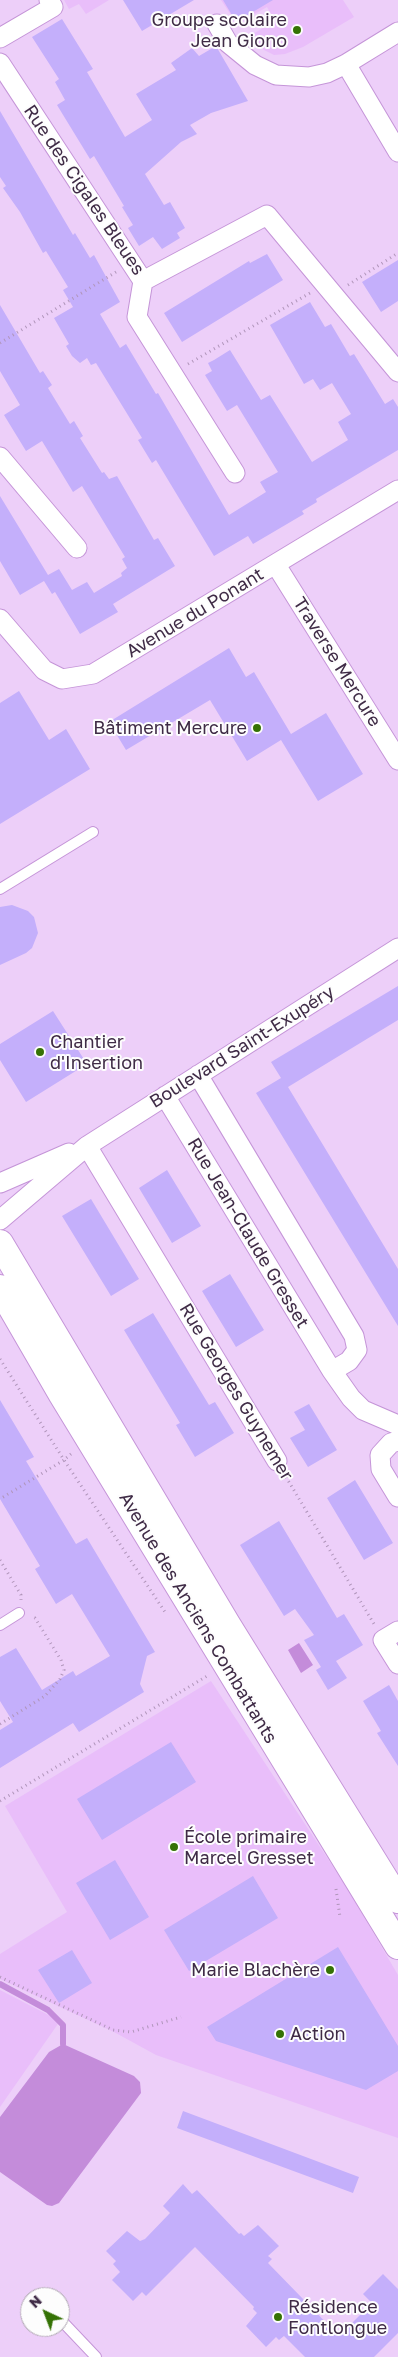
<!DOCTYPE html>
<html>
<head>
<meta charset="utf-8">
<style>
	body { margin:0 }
	#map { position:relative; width:398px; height:2357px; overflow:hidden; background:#edcff9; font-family:"Golos Text",sans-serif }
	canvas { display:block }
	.north { position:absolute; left:20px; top:2287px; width:50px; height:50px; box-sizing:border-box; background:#fdfdfd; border:1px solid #b1a9b4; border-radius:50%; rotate:317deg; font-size:14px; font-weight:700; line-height:20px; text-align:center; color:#3f2b46 }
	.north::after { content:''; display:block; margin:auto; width:18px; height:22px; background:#357205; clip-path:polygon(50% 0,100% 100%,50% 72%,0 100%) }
</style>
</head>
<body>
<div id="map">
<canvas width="398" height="2357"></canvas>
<div class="north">N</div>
</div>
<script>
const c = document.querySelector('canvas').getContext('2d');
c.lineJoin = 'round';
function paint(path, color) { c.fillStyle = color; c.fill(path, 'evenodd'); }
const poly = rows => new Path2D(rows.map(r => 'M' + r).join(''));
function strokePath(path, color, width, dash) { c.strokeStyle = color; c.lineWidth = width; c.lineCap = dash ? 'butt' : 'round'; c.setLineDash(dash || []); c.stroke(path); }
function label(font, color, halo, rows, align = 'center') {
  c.font = font + ' "Golos Text",sans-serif'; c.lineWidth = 4; c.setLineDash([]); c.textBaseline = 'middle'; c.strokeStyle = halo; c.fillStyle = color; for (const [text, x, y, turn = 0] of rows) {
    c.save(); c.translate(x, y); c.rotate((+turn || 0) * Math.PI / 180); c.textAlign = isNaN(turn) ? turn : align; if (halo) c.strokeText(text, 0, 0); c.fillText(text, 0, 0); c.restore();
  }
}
const built = poly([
	[64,0,109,0,86,14,79,4,69,9],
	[221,0,343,0,354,17,303,47,285,54,274,55,264,50,251,35,275,21,267,7,237,24],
	[211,1681,347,1888,398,1975,398,2138,156,2055,114,2032,0,1979,0,1954,67,1912,5,1806],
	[0,1990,60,2021,0,2107]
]);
const water = poly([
	[299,1643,313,1665,301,1673,288,1650],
	[63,2044,134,2076,140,2082,141,2093,59,2203,52,2206,47,2205,0,2172,0,2117,49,2052]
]);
const stream = poly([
	[0,1984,48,2010,63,2025,63,2044]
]);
const building = poly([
	[123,0,194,0,142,31],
	[223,0,273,0,236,22],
	[62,19,93,69,87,72,125,137,152,120,136,94,176,70,171,63,192,48,199,56,216,46,248,101,211,113,190,125,197,134,181,142,145,174,164,205,170,202,185,228,177,233,180,238,162,249,153,237,139,246,128,228,133,225,122,207,124,206,94,156,90,159,57,105,65,100,55,82,59,79,32,37],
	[0,111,73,235,75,233,90,258,94,255,120,302,100,314,120,348,126,344,156,394,158,393,229,515,266,492,260,482,278,472,237,405,227,411,205,375,212,371,208,363,214,360,230,350,261,400,270,395,312,462,348,440,338,422,351,414,332,383,320,390,313,379,304,384,270,325,310,302,325,327,331,324,350,356,354,354,385,404,393,399,398,407,398,450,316,499,317,502,302,511,304,514,253,544,248,536,214,556,156,460,152,463,138,440,142,438,96,363,91,365,87,358,80,363,72,356,66,346,69,344,54,318,73,307,63,290,68,287,46,251,43,253,20,212,3,188,6,186,0,177],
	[267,254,283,280,182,342,164,313,249,261,250,263],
	[398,260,398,301,381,312,362,282],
	[0,305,40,373,43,371,52,385,48,388,70,424,74,421,83,436,80,438,102,473,104,472,109,479,117,476,154,540,158,538,175,566,113,604,118,612,80,634,55,592,52,594,44,581,20,595,0,561,0,496,48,575,59,569,72,590,87,582,94,593,122,576,121,573,127,568,122,559,125,557,82,486,73,492,42,441,26,451,4,415,20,405,0,371],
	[229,648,246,677,254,672,291,734,326,713,363,774,318,801,281,740,247,761,210,700,126,750,109,722],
	[19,691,49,740,66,729,90,769,0,824,0,703],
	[12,905,28,911,34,917,38,933,32,948,26,953,0,965,0,907],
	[398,986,398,1020,288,1087,398,1269,398,1326,256,1093,281,1078,271,1062],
	[53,1011,87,1064,26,1102,0,1060,0,1044],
	[167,1170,201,1226,172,1243,139,1188],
	[91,1199,139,1279,111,1296,62,1216],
	[230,1274,264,1330,236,1347,202,1291],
	[153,1313,209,1405,215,1402,234,1433,195,1457,176,1425,180,1423,124,1330],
	[0,1400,34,1457,26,1461,76,1544,87,1538,155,1652,147,1656,140,1684,144,1692,79,1732,73,1723,0,1768,0,1730,13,1722,0,1701,0,1657,16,1648,42,1690,73,1671,76,1676,110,1656,72,1594,56,1604,35,1569,40,1566,0,1499],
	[309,1404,337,1450,308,1467,290,1438,305,1430,294,1412],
	[355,1480,393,1543,364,1560,327,1498],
	[279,1521,337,1618,344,1614,363,1645,336,1661,347,1678,328,1690,316,1670,321,1667,304,1640,314,1635,295,1609,284,1616,240,1545],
	[389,1685,398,1701,398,1766,377,1733,381,1731,363,1701],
	[171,1742,196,1782,102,1840,77,1799],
	[115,1860,149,1917,110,1940,76,1883],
	[253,1876,278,1918,189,1971,164,1930],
	[338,1947,398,2046,398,2071,366,2090,216,2041,207,2027],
	[72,1950,92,1983,59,2003,38,1970],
	[183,2111,359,2177,353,2193,177,2128],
	[183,2184,192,2194,197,2190,239,2234,241,2233,244,2236,258,2225,279,2246,268,2256,272,2259,268,2263,339,2336,372,2303,363,2294,383,2274,398,2289,398,2333,374,2357,305,2357,284,2336,279,2340,276,2337,266,2347,246,2326,257,2313,253,2309,254,2307,195,2247,146,2296,142,2292,133,2301,112,2280,120,2272,113,2264,116,2261,106,2251,127,2231,140,2241,145,2239,170,2213,163,2206]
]);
const path = poly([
	[348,285,398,253],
	[0,343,116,272],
	[188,364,310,293],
	[0,1359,64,1460,0,1499],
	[71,1454,64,1460,165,1612],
	[286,1477,374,1624],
	[0,1560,21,1595,21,1600],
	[0,1724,45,1696,60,1679,64,1670,61,1660,35,1618,31,1617],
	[0,1801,207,1676],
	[336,1889,340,1917],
	[0,1977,113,2030,131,2032,181,2017]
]);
const service = poly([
	[0,889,93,832],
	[0,1625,19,1613],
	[60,2319,96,2357]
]);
const minor = poly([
	[217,24,228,43,255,65,276,75,309,77,327,73,346,64,398,32],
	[0,38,53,7,49,0],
	[0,63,143,281,267,215,398,372],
	[346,64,398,152],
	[143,281,137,317,235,473],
	[0,457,77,548],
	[276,565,398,760],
	[0,619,44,670,62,679,93,674,398,490],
	[198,1075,354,1336,357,1350,349,1361,332,1371],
	[165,1096,332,1371,351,1398,363,1410,398,1425],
	[87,1146,277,1461],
	[0,1183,69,1153],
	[0,1220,87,1146,398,948],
	[398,1441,391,1443,380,1455,381,1469,398,1497],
	[398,1631,383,1640,398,1664]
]);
const secondary = poly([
	[0,1243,227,1624,398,1900],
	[0,1288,62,1395,398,1946]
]);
const markers = [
	[297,30,5,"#357205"],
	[257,728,5,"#357205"],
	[40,1052,5,"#357205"],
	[174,1847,5,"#357205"],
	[330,1970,5,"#357205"],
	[280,2034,5,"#357205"],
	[278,2317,5,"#357205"]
];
const poiNames = [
	["Groupe scolaire",287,20,"right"],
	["Jean Giono",287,41,"right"],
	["Bâtiment Mercure",247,728,"right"],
	["Chantier",50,1042],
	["d'Insertion",50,1063],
	["École primaire",184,1837],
	["Marcel Gresset",184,1858],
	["Marie Blachère",320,1970,"right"],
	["Action",290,2034],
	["Résidence",288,2307],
	["Fontlongue",288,2328]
];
const streetNames = [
	["Rue des Cigales Bleues",84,190,56],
	["Avenue du Ponant",195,613,-31],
	["Traverse Mercure",337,662,58],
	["Boulevard Saint-Exupéry",242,1047,-32],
	["Rue Jean-Claude Gresset",248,1233,59],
	["Rue Georges Guynemer",236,1392,59],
	["Avenue des Anciens Combattants",198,1618,59]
];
paint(built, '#e9befa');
paint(water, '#c48cda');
strokePath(stream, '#c48cda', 6);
paint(building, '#c4affb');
strokePath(service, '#c595d8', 12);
strokePath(minor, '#c595d8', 21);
strokePath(secondary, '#c595d8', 28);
strokePath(path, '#b095ba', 3, [1, 4]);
strokePath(service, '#fff', 10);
strokePath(minor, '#fff', 19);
strokePath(secondary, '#fff', 26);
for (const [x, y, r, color] of markers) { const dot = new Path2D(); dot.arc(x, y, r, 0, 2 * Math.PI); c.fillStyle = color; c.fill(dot); strokePath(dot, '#fdfdfd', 2); }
label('18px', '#3f2b46', '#fdfdfd', poiNames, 'left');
label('18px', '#3f2b46', '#fdfdfd', streetNames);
</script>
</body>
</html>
